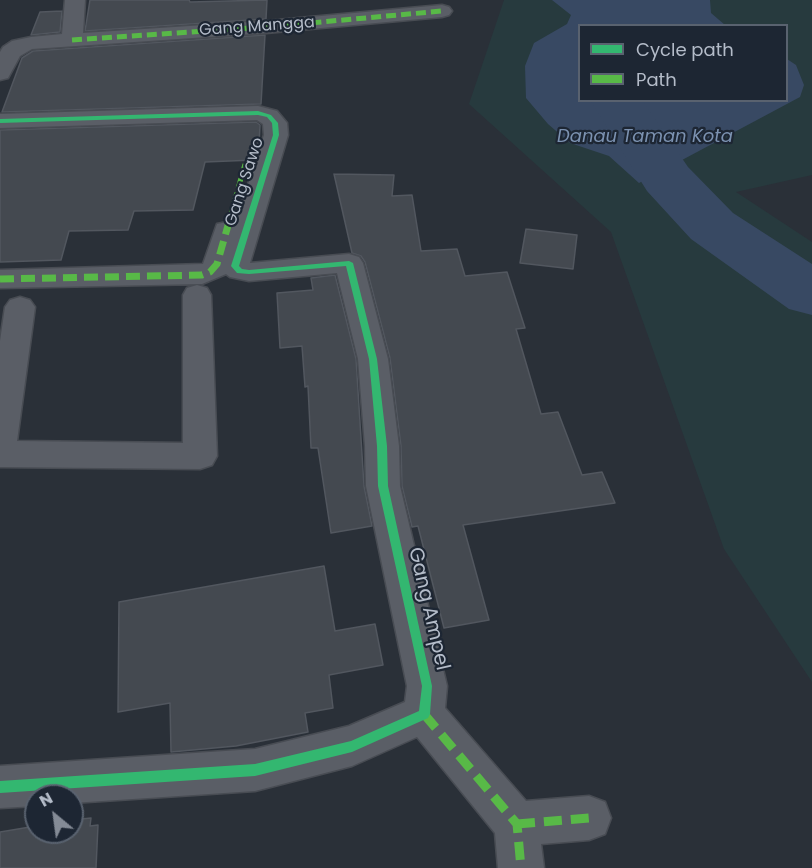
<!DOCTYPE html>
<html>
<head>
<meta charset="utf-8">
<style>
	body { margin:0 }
	#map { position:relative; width:812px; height:868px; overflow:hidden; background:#2a3038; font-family:Poppins,sans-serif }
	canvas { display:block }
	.legend { position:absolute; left:578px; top:24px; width:210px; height:78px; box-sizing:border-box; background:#1d2633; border:2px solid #59626f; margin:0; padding:8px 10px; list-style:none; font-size:18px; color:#b4bcc9 }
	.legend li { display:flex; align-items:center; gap:12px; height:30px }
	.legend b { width:30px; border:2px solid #59626f }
	.north { position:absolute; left:24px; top:784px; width:60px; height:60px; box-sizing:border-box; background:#1d2633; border:2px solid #59626f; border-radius:50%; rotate:331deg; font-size:16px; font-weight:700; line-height:24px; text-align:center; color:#b4bcc9 }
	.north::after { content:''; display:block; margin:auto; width:21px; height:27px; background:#848b96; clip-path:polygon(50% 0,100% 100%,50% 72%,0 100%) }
</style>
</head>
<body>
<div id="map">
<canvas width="812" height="868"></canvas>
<ul class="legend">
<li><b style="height:8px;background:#33b770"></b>Cycle path</li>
<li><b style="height:8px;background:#58b947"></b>Path</li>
</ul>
<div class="north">N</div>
</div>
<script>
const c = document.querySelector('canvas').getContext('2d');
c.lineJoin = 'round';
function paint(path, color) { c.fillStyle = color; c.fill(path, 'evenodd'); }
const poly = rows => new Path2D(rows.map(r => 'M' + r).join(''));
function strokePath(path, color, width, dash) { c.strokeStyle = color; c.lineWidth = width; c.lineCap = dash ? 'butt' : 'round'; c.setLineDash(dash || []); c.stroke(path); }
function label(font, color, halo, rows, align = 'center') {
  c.font = font + ' Poppins,sans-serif'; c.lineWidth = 4.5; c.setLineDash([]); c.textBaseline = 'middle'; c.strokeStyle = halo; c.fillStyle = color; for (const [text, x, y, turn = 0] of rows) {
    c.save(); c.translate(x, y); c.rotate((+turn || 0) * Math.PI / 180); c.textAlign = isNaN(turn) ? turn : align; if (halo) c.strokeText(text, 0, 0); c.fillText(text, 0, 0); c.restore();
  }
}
const green = poly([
	[504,0,812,0,812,175,736,192,812,242,812,682,724,549,611,232,469,104],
	[580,26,786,26,786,100,580,100]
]);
const water = poly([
	[552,0,710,0,711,13,725,25,580,26,580,100,786,100,787,59,796,65,804,85,800,97,639,183,609,156,570,143,548,124,526,98,525,66,534,43,567,24,571,15]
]);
const river = poly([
	[590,100,642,100,688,167,733,213,812,264,812,315,789,309,691,239,647,191,590,100]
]);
const building = poly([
	[90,0,189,0,190,2,267,0,266,19,85,31,90,0],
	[62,11,60,32,31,35,40,12,62,11],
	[265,35,261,104,2,112,22,58,33,51,265,35],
	[256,122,260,125,259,144,254,160,205,162,193,210,134,211,128,230,69,231,61,260,0,262,0,130,256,122],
	[334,174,394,175,392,196,412,195,421,251,457,249,465,276,507,272,525,328,516,329,541,414,558,412,582,475,602,472,615,503,463,525,489,620,444,628,418,526,412,527,402,486,401,446,390,358,365,262,361,256,352,253,334,174],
	[526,229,577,235,573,269,520,263,526,229],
	[335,275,356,359,364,486,372,526,331,533,318,448,311,448,308,386,305,387,302,346,280,348,277,293,313,290,311,278,335,275],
	[324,566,335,631,375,624,383,665,329,675,333,708,305,713,308,732,236,746,171,752,170,703,118,712,119,602,324,566],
	[91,818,90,826,98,825,96,868,0,868,0,832,36,826,36,832,72,832,72,820,91,818]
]);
const minor = poly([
	[65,0,85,0,83,33,266,21,442,5,449,7,452,11,449,15,442,17,266,33,32,49,20,56,8,78,0,80,0,52,3,47,12,41,31,37,62,34,65,0],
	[258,106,277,111,287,123,288,135,250,263,349,254,359,257,363,263,388,359,399,446,400,486,447,686,445,708,526,801,589,796,605,802,611,818,605,834,589,840,541,844,544,868,498,868,495,833,417,737,352,766,255,791,72,803,72,796,36,796,36,806,0,808,0,766,255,749,349,726,405,702,407,686,366,486,365,446,358,359,337,273,249,281,230,277,226,274,202,284,0,288,0,270,203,264,217,224,227,222,235,224,264,135,263,124,257,120,0,128,0,114,258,106],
	[197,285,207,288,211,295,217,456,212,465,200,469,0,467,0,341,5,307,10,300,20,297,30,300,35,307,17,441,183,443,183,295,187,288,197,285]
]);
const quietFar2 = poly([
	[72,40,266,27,442,11],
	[230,217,245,164]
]);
const quietFar1 = poly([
	[0,279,202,275,210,272,217,264,231,215]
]);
const quiet = poly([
	[424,714,517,824,521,868],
	[517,824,589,818]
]);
const cycleway = poly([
	[258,111,271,115,278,123,279,135,239,266,242,269,249,270,349,261,353,263,377,359,387,446,388,486,432,686,430,714,428,718,352,752,255,776,0,793,0,781,255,764,351,741,419,711,422,686,378,486,377,446,369,359,346,266,249,274,237,273,231,266,273,135,272,123,267,117,258,115,0,123,0,119,258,111]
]);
const farStreetnames = [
	["Gang Mangga",257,27,-4],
	["Gang Sawo",245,182,-72]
];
const farWaternames = [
	["Danau Taman Kota",645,137]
];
const streetNames = [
	["Gang Ampel",428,609,77]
];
paint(green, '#273a3e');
paint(water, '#384963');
paint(river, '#384963');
paint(building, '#444950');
strokePath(building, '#52575f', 1.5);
strokePath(minor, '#484c53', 3);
paint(minor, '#5a5e66');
strokePath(quietFar2, '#58b947', 5, [10, 5]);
strokePath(quietFar1, '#58b947', 7, [14, 7]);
strokePath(quiet, '#58b947', 9, [18, 9]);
paint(cycleway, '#33b770');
label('16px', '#b4bcc9', '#1d2633', farStreetnames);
label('italic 18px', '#7c92b1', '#1d2633', farWaternames);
label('20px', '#b4bcc9', '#1d2633', streetNames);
</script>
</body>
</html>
